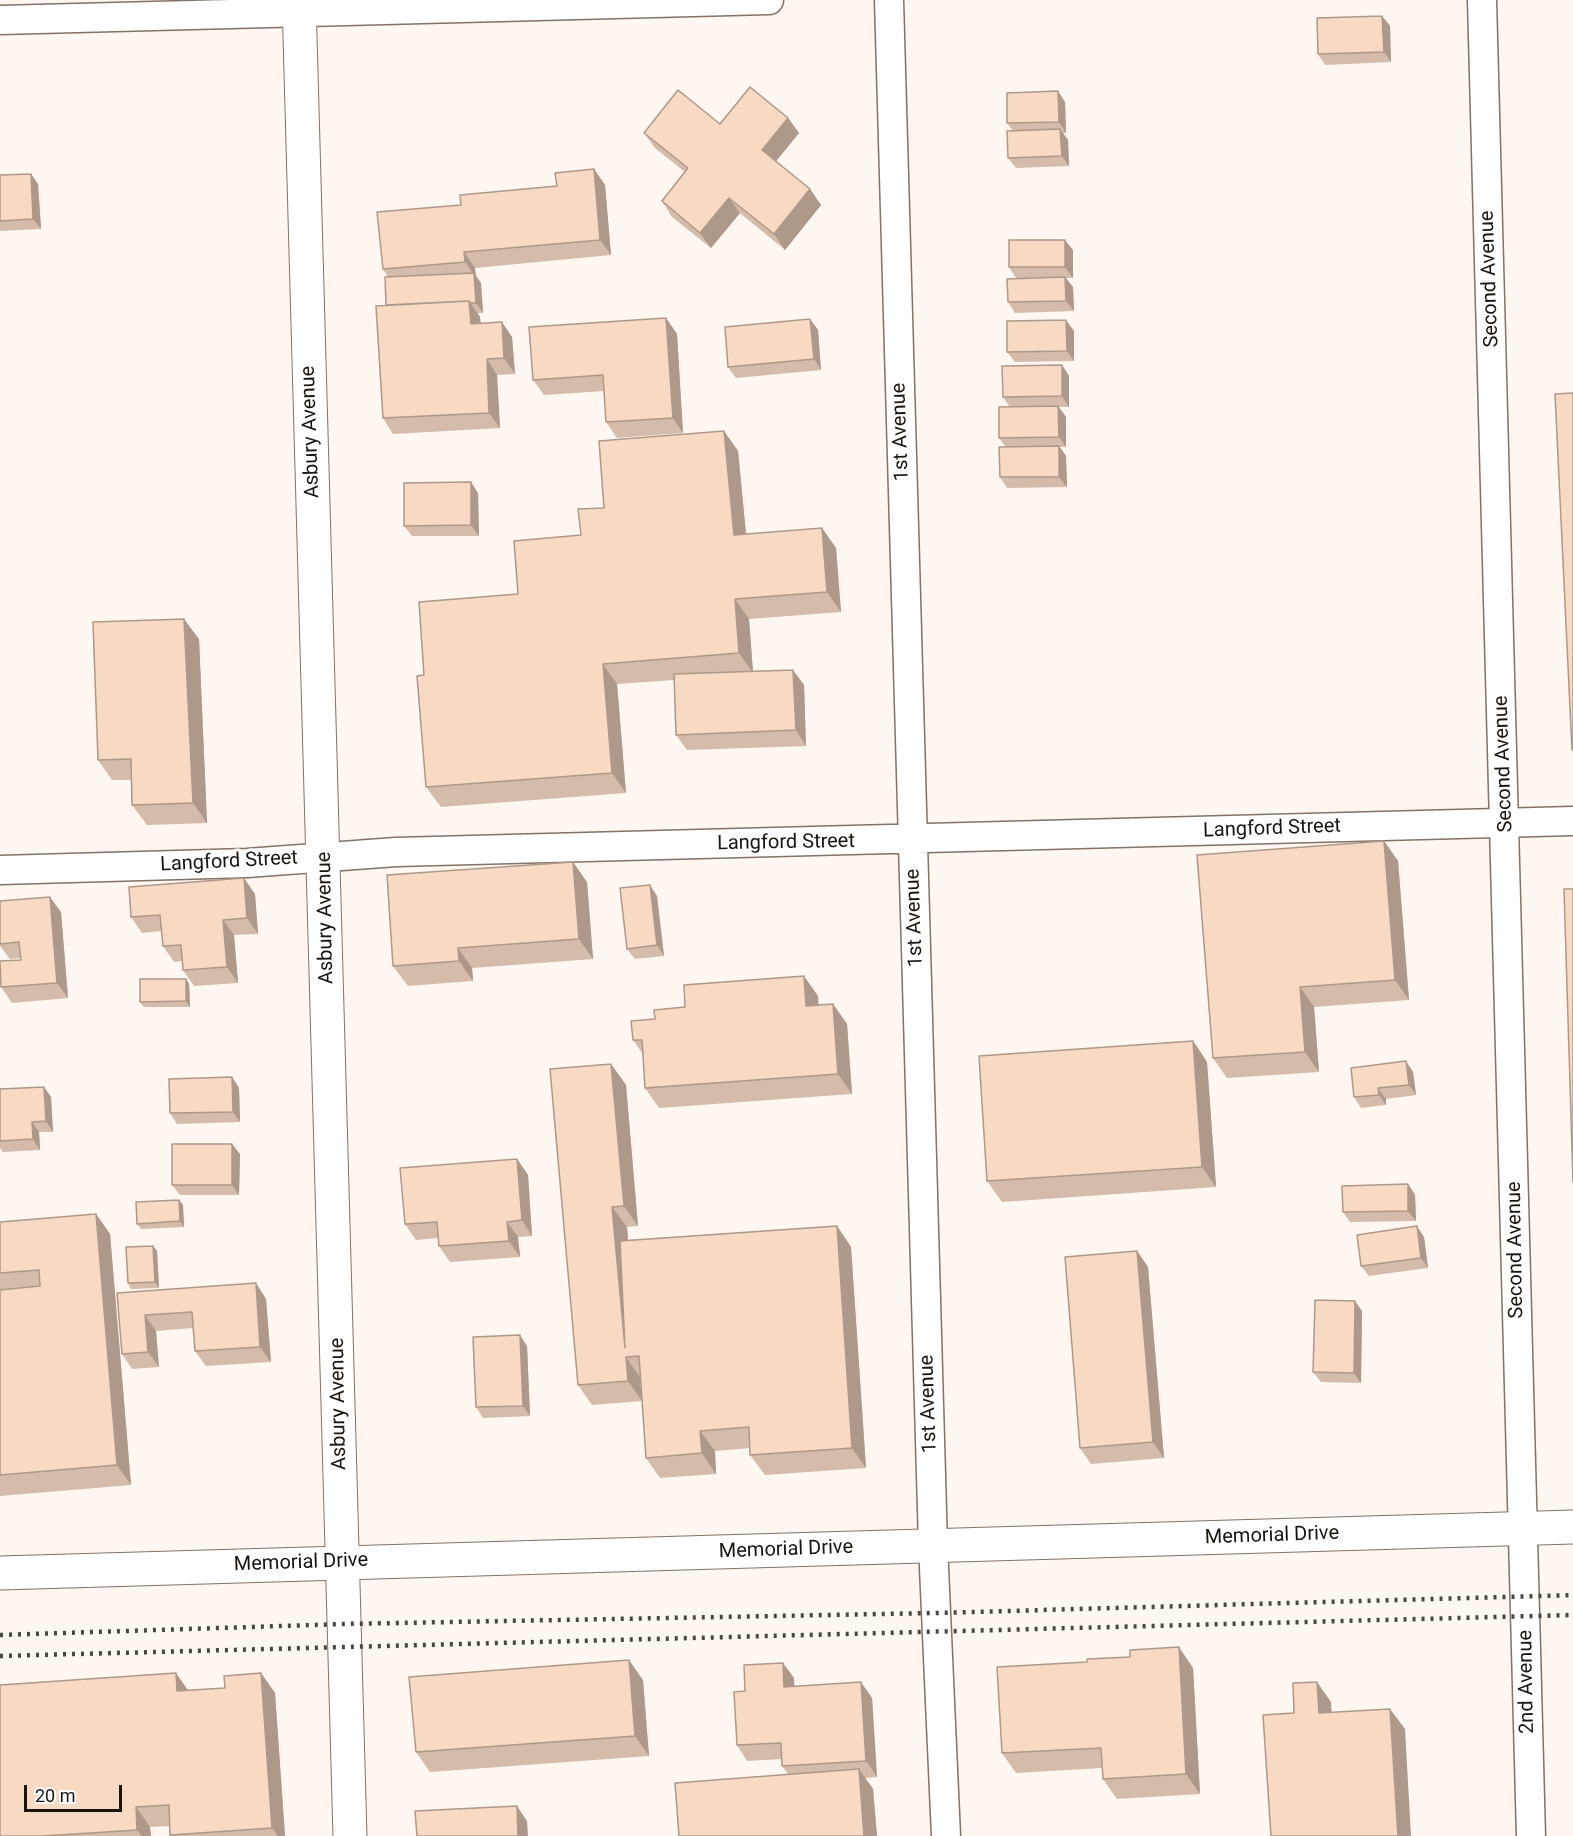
<!DOCTYPE html>
<html>
<head>
<meta charset="utf-8">
<style>
	body { margin:0 }
	#map { position:relative; width:1573px; height:1836px; overflow:hidden; background:#fef6f0; font-family:Roboto,sans-serif }
	canvas { display:block }
	.scale { position:absolute; left:24px; top:1785px; width:98px; height:27px; box-sizing:border-box; border:3px solid #1a140f; border-top:0; padding-left:8px; font-size:18px; line-height:21px; white-space:nowrap; color:#1a140f; -webkit-text-stroke:4px #fff; paint-order:stroke }
</style>
</head>
<body>
<div id="map">
<canvas width="1573" height="1836"></canvas>
<div class="scale">20 m</div>
</div>
<script>
const c = document.querySelector('canvas').getContext('2d');
c.lineJoin = 'round';
const poly = rows => new Path2D(rows.map(r => 'M' + r).join(''));
function strokePath(path, color, width, dash) { c.strokeStyle = color; c.lineWidth = width; c.lineCap = dash ? 'butt' : 'round'; c.setLineDash(dash || []); c.stroke(path); }
function paint(path, color) { c.fillStyle = color; c.fill(path, 'evenodd'); }
function label(font, color, halo, rows, align = 'center') {
  c.font = font + ' Roboto,sans-serif'; c.lineWidth = 6; c.setLineDash([]); c.textBaseline = 'middle'; c.strokeStyle = halo; c.fillStyle = color; for (const [text, x, y, turn = 0] of rows) {
    c.save(); c.translate(x, y); c.rotate((+turn || 0) * Math.PI / 180); c.textAlign = isNaN(turn) ? turn : align; if (halo) c.strokeText(text, 0, 0); c.fillText(text, 0, 0); c.restore();
  }
}
const minor = poly([
	[889,0,933,1545,946,1836],
	[1482,0,1531,1836],
	[0,20,769,0],
	[0,870,247,863,396,852,1573,821]
]);
const tertiary = poly([
	[0,1573,1573,1527]
]);
const secondary = poly([
	[299,0,350,1836]
]);
const rail = poly([
	[0,1635,344,1624,936,1613,1573,1595],
	[0,1656,1573,1615]
]);
const wall = poly([
	[1382,16,1390,26,1391,62,1325,65,1318,54],
	[1065,102,1066,133,1063,133,1068,140,1069,166,1016,168,1008,158,1013,131,1007,123],
	[788,118,799,133,776,161,810,189,821,205,785,250,740,213,711,248,672,217,662,201,685,172,655,148,644,133,720,124],
	[594,169,605,185,611,255,475,268,476,276,481,283,483,313,478,313,480,317,481,323,512,337,515,374,497,375,500,428,393,434,383,418,388,277,383,269,461,205,557,186],
	[31,174,38,184,41,229,0,231,0,175],
	[1073,250,1073,278,1066,278,1073,287,1074,311,1015,313,1008,302,1032,278,1016,278,1009,267],
	[666,318,677,334,683,433,617,438,606,422,604,391,544,395,533,380],
	[810,319,818,330,821,370,736,378,728,367],
	[1074,331,1074,361,1015,362,1007,352],
	[1062,365,1069,376,1069,407,1059,407,1066,417,1066,447,1060,447,1066,456,1067,487,1007,488,1000,477,1006,447,999,438,1010,407,1003,397],
	[724,431,738,451,746,534,822,528,836,548,841,612,749,619,753,671,804,685,806,746,687,750,676,735,674,680,617,684,626,793,441,807,426,787,424,675,518,594,581,535,604,508],
	[478,493,479,536,412,536,404,526],
	[199,639,207,823,147,825,132,805,131,780,112,780,98,760],
	[1384,841,1398,861,1409,1000,1314,1007,1319,1072,1227,1078,1213,1058],
	[587,882,593,959,472,968,473,981,408,986,393,966],
	[255,894,258,934,234,935,238,983,194,986,183,970,182,961,174,962,163,946,161,931,142,933,131,917],
	[657,896,664,956,635,959,627,949],
	[0,901,61,912,68,998,12,1003,1,987,21,960,21,958,10,959,0,946],
	[186,979,189,984,190,1007,144,1007,140,1002],
	[818,996,818,1005,833,1004,847,1024,852,1094,659,1108,645,1088,643,1054,633,1040,655,1019],
	[1193,1041,1207,1062,1216,1187,1002,1202,987,1181],
	[611,1064,626,1085,638,1226,627,1227,628,1240,837,1226,851,1247,866,1468,765,1475,750,1455,750,1448,715,1451,716,1474,660,1478,646,1458,641,1377,640,1377,642,1401,592,1405,578,1385],
	[1413,1072,1416,1095,1386,1099,1386,1105,1361,1108,1354,1097],
	[232,1077,239,1088,240,1122,177,1124,170,1113],
	[44,1087,51,1097,53,1132,39,1132,40,1150,3,1152,0,1148,0,1089],
	[240,1154,239,1195,180,1195,172,1185],
	[517,1159,528,1175,532,1236,518,1237,520,1257,450,1262,439,1246,438,1238,416,1240,405,1224],
	[1408,1184,1415,1195,1416,1221,1350,1222,1343,1212],
	[179,1200,183,1205,184,1227,141,1229,137,1224],
	[96,1214,110,1234,131,1485,0,1496,0,1222],
	[1424,1237,1428,1268,1369,1276,1361,1266],
	[153,1246,157,1251,159,1288,131,1289,128,1283],
	[1137,1251,1148,1267,1164,1458,1091,1464,1080,1448],
	[117,1293,266,1299,271,1362,206,1366,195,1351,193,1328,156,1331,159,1367,132,1369,122,1354],
	[1362,1311,1361,1383,1321,1382,1313,1372],
	[527,1346,530,1416,483,1418,476,1407],
	[1087,1662,1193,1668,1200,1794,1117,1799,1103,1779,1102,1768,1016,1773,1002,1753],
	[261,1673,275,1693,285,1836,171,1836,170,1835,170,1826,150,1827,151,1836,0,1836,188,1690,225,1688],
	[794,1678,794,1686,872,1698,877,1777,865,1778,873,1789,877,1836,679,1836,788,1774,782,1766,782,1759,747,1761,737,1745,745,1691],
	[643,1680,649,1756,430,1772,416,1752]
]);
const shadedWall = poly([
	[1382,16,1390,26,1391,62,1384,52],
	[1058,91,1065,102,1066,133,1059,122],
	[788,118,799,133,773,165,762,150],
	[1060,129,1068,140,1069,166,1062,156],
	[594,169,605,185,611,255,600,240],
	[31,174,38,184,41,229,33,219],
	[810,189,821,205,785,250,774,234],
	[729,198,740,213,711,248,700,233],
	[1065,240,1073,250,1073,278,1065,267],
	[464,252,475,268,476,276,481,283,483,313,476,303,474,275,465,262],
	[1065,277,1073,287,1074,311,1066,301],
	[469,301,480,317,481,339,471,324],
	[666,318,677,334,683,433,673,418],
	[810,319,818,330,821,370,814,359],
	[1066,320,1074,331,1074,361,1067,351],
	[502,322,512,337,515,374,504,358],
	[487,359,497,375,500,428,489,413],
	[1062,365,1069,376,1069,407,1062,396],
	[1058,406,1066,417,1066,447,1059,437],
	[724,431,738,451,748,555,734,535],
	[1059,446,1066,456,1067,487,1059,477],
	[471,482,478,493,479,536,471,525],
	[822,528,836,548,841,612,827,592],
	[735,599,749,619,753,673,739,653],
	[184,619,199,639,207,823,193,803],
	[603,664,617,684,626,793,612,773],
	[793,670,804,685,806,746,796,730],
	[1384,841,1398,861,1409,1000,1395,980],
	[573,862,587,882,593,959,579,939],
	[244,878,255,894,258,934,247,918],
	[650,885,657,896,664,956,657,945],
	[50,897,61,912,68,998,57,983],
	[223,920,234,935,238,983,227,967],
	[458,948,472,968,473,981,459,961],
	[804,976,818,996,820,1026,806,1006],
	[186,979,189,984,190,1007,186,1001],
	[1300,987,1314,1007,1319,1072,1305,1052],
	[833,1004,847,1024,852,1094,838,1074],
	[1193,1041,1207,1062,1216,1187,1202,1167],
	[1406,1061,1413,1072,1416,1095,1409,1085],
	[611,1064,626,1085,638,1226,624,1206],
	[232,1077,239,1088,240,1122,233,1112],
	[44,1087,51,1097,53,1132,46,1121],
	[1378,1088,1386,1099,1386,1105,1379,1095],
	[32,1122,39,1132,40,1150,33,1139],
	[232,1144,240,1154,239,1195,232,1185],
	[517,1159,528,1175,532,1236,522,1220],
	[1408,1184,1415,1195,1416,1221,1408,1211],
	[179,1200,183,1205,184,1227,180,1221],
	[612,1207,627,1227,638,1356,625,1348],
	[96,1214,110,1234,131,1485,117,1465],
	[507,1222,518,1237,520,1257,509,1241],
	[837,1226,851,1247,866,1468,852,1448],
	[1417,1226,1424,1237,1428,1268,1421,1258],
	[153,1246,157,1251,159,1288,155,1282],
	[1137,1251,1148,1267,1164,1458,1153,1442],
	[256,1283,266,1299,271,1362,260,1347],
	[1355,1301,1362,1311,1361,1383,1354,1373],
	[145,1315,156,1331,159,1367,148,1352],
	[520,1335,527,1346,530,1416,523,1406],
	[626,1357,640,1377,642,1401,628,1381],
	[700,1431,715,1451,716,1474,702,1453],
	[1179,1647,1193,1668,1200,1794,1186,1774],
	[629,1660,643,1680,649,1756,635,1736],
	[783,1663,794,1678,795,1702,784,1687],
	[176,1673,190,1693,177,1691],
	[261,1673,275,1693,285,1836,278,1836,272,1828],
	[861,1682,872,1698,877,1777,866,1761],
	[1317,1682,1331,1702,1333,1733,1319,1713],
	[1390,1709,1405,1729,1411,1836,1398,1836],
	[859,1769,873,1789,877,1836,864,1836],
	[517,1806,527,1821,528,1836,518,1836],
	[136,1807,150,1827,151,1836,142,1836,137,1830]
]);
const building = poly([
	[1382,16,1384,52,1318,54,1317,18,1382,16],
	[750,87,788,118,762,150,810,189,774,234,729,198,700,233,662,201,688,168,644,133,678,90,720,124,750,87],
	[1058,91,1059,122,1007,123,1007,93,1058,91],
	[1060,129,1062,156,1008,158,1007,131,1060,129],
	[594,169,600,240,464,252,465,262,383,269,377,212,461,205,460,195,557,186,555,173,594,169],
	[31,174,33,219,0,221,0,175,31,174],
	[1009,240,1065,240,1065,267,1009,267,1009,240],
	[474,273,476,303,471,303,469,301,386,305,385,277,474,273],
	[1065,277,1066,301,1008,302,1007,279,1065,277],
	[469,301,471,324,502,322,504,358,487,359,489,413,383,418,376,306,469,301],
	[666,318,673,418,606,422,603,375,533,380,529,327,666,318],
	[810,319,814,359,728,367,725,327,810,319],
	[1066,320,1067,351,1007,352,1007,321,1066,320],
	[1062,365,1062,396,1003,397,1002,366,1062,365],
	[1573,393,1573,750,1572,750,1555,394,1573,393],
	[1058,406,1059,437,999,438,999,407,1058,406],
	[724,431,734,535,822,528,827,592,735,599,739,653,603,664,612,773,426,787,417,676,424,675,419,602,518,594,514,541,581,535,578,509,604,508,599,441,724,431],
	[1059,446,1059,477,1000,477,999,447,1059,446],
	[471,482,471,525,404,526,404,483,471,482],
	[184,619,193,803,132,805,131,759,98,760,93,622,184,619],
	[793,670,796,730,676,735,674,674,793,670],
	[1384,841,1395,980,1300,987,1305,1052,1213,1058,1197,855,1384,841],
	[573,862,579,939,458,948,459,961,393,966,387,875,573,862],
	[244,878,247,918,223,920,227,967,183,970,181,945,163,946,160,915,131,917,129,887,244,878],
	[650,885,657,945,627,949,620,888,650,885],
	[1564,889,1573,889,1573,1182,1564,889],
	[50,897,57,983,1,987,0,961,21,960,19,942,0,944,0,901,50,897],
	[804,976,806,1006,833,1004,838,1074,645,1088,642,1040,633,1040,631,1021,655,1019,654,1010,685,1007,684,985,804,976],
	[140,979,186,979,186,1001,140,1002,140,979],
	[1193,1041,1202,1167,987,1181,979,1056,1193,1041],
	[1406,1061,1409,1085,1378,1088,1379,1095,1354,1097,1351,1068,1406,1061],
	[611,1064,624,1206,612,1207,625,1348,620,1241,837,1226,852,1448,750,1455,749,1427,700,1431,702,1453,646,1458,639,1356,626,1357,628,1381,578,1385,550,1069,611,1064],
	[232,1077,233,1112,170,1113,169,1079,232,1077],
	[44,1087,46,1121,32,1122,33,1139,0,1141,0,1089,44,1087],
	[172,1144,232,1144,232,1185,172,1185,172,1144],
	[517,1159,522,1220,507,1222,509,1241,439,1246,437,1222,405,1224,400,1168,517,1159],
	[1408,1184,1408,1211,1343,1212,1342,1186,1408,1184],
	[179,1200,180,1221,137,1224,136,1202,179,1200],
	[96,1214,117,1465,0,1475,0,1290,40,1286,39,1270,0,1273,0,1222,96,1214],
	[1417,1226,1421,1258,1361,1266,1357,1235,1417,1226],
	[153,1246,155,1282,128,1283,126,1247,153,1246],
	[1137,1251,1153,1442,1080,1448,1065,1257,1137,1251],
	[256,1283,260,1347,195,1351,192,1312,145,1315,148,1352,122,1354,117,1293,256,1283],
	[1315,1300,1355,1301,1354,1373,1313,1372,1315,1300],
	[520,1335,523,1406,476,1407,473,1337,520,1335],
	[1179,1647,1186,1774,1103,1779,1101,1748,1002,1753,997,1667,1087,1662,1087,1659,1130,1657,1130,1650,1179,1647],
	[629,1660,635,1736,416,1752,409,1677,629,1660],
	[783,1663,784,1687,861,1682,866,1761,782,1766,781,1743,737,1745,734,1692,745,1691,744,1665,783,1663],
	[176,1673,177,1691,225,1688,224,1676,261,1673,272,1828,170,1835,169,1805,136,1807,137,1830,43,1836,0,1836,0,1685,176,1673],
	[1317,1682,1319,1713,1390,1709,1398,1836,1271,1836,1263,1715,1294,1713,1293,1683,1317,1682],
	[859,1769,864,1836,679,1836,675,1783,859,1769],
	[517,1806,518,1836,417,1836,415,1811,517,1806]
]);
const streetNames = [
	["Second Avenue",1490,279,-92],
	["Asbury Avenue",311,432,-92],
	["1st Avenue",901,432,-92],
	["Second Avenue",1504,764,-92],
	["Langford Street",1272,829,-2],
	["Langford Street",786,843,-1],
	["Langford Street",229,862,-3],
	["Asbury Avenue",326,918,-91],
	["1st Avenue",915,918,-92],
	["Second Avenue",1516,1250,-91],
	["Asbury Avenue",339,1404,-91],
	["1st Avenue",929,1404,-92],
	["Memorial Drive",1272,1536,-2],
	["Memorial Drive",786,1550,-2],
	["Memorial Drive",301,1563,-2],
	["2nd Avenue",1527,1682,-91]
];
strokePath(minor, '#837266', 31);
strokePath(tertiary, '#837266', 35);
strokePath(secondary, '#837266', 35);
strokePath(minor, '#fff', 28);
strokePath(tertiary, '#fff', 33);
strokePath(secondary, '#fff', 33);
strokePath(rail, '#4c4641', 4.5, [3, 6]);
paint(wall, '#d5bba9');
paint(shadedWall, '#ae9889');
paint(building, '#f8d9c4');
strokePath(building, '#ae9889', 1.5);
label('20px', '#1a140f', '#fff', streetNames);
</script>
</body>
</html>
